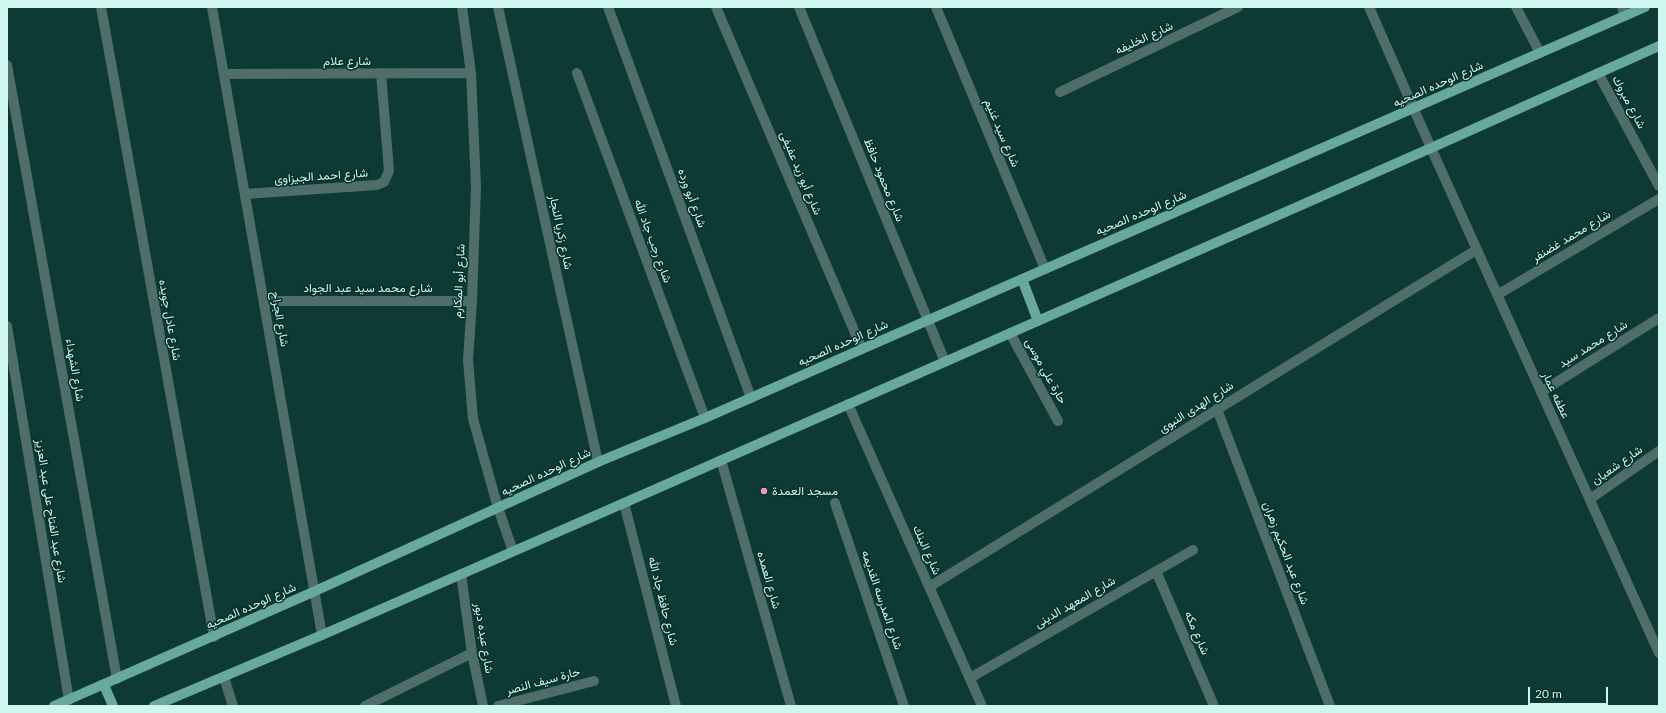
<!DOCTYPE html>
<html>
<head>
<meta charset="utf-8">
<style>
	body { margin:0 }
	#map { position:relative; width:1666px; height:713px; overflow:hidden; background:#0d3a34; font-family:Lato,sans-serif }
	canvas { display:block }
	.frame { position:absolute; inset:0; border:8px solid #d0f6f0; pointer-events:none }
	.scale { position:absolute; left:1528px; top:687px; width:80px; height:18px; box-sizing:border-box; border:2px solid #d0f6f0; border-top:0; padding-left:5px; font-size:12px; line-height:14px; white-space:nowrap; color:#d0f6f0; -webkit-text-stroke:3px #012f2a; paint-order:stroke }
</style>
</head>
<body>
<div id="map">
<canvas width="1666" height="713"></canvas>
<div class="frame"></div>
<div class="scale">20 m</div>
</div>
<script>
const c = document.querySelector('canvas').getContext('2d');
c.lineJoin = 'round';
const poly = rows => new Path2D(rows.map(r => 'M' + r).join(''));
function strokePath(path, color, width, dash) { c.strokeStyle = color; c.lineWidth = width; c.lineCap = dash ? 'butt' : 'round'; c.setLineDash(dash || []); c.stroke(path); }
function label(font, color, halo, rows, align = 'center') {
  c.font = font + ' Lato,Vazirmatn,sans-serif'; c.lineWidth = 3; c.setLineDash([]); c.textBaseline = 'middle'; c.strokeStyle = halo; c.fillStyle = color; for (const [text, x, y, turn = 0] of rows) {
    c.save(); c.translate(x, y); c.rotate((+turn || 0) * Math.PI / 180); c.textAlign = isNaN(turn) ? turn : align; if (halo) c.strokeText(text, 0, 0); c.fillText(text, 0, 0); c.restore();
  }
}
const minor = poly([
	[101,7,214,637],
	[212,7,322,635],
	[462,7,471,73,476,187,472,301,468,360,473,419,498,508,513,551],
	[498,7,598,462],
	[608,7,751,398],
	[716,7,862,349],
	[799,7,945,362],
	[936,7,1045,269],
	[1369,7,1431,148,1659,653],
	[1516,7,1540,53],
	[1622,7,1625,16],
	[7,65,117,679],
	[577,73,705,418],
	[1598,73,1659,186],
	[224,74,471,73],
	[1060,92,1238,7],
	[245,194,377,185,384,182,389,171,381,73],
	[1497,295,1659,199],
	[264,301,472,301],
	[7,326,69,700],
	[1010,333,1058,421],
	[1541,392,1659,318],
	[848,404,982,706],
	[1217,409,1330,706],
	[721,460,791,706],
	[1590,499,1659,451],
	[624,503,676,706],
	[835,503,904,706],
	[1156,571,1214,706],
	[461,574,472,653,483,706],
	[929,587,1476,250],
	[224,677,233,706],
	[970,678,1193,550],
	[365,706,472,653],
	[498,706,594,681]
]);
const major = poly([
	[1022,279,1038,321],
	[104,685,113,706],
	[54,706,313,592,598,462,705,418,862,349,1645,7],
	[154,706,322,635,624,503,1431,148,1659,46]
]);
const markers = [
	[764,491,4,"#f29ab0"]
];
const streetNames = [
	["شارع الخليفه",1144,38,-25],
	["شارع علام",347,61],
	["شارع الوحده الصحيه",1438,84,-24],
	["شارع مبروك",1629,102,62],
	["شارع سيد غنيم",1002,133,67],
	["شارع أبو زيد عفيفى",801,173,67],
	["شارع احمد الجيزاوى",321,176,-4],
	["شارع محمود حافظ",884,180,68],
	["شارع أبو ورده",692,198,70],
	["شارع الوحده الصحيه",1141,213,-23],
	["شارع زكريا النجار",561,232,78],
	["شارع محمد غضنفر",1571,236,-31],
	["شارع رجب جاد الله",653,241,70],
	["شارع أبو المكارم",459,281,-87],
	["شارع محمد سيد عبد الجواد",368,288],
	["شارع الجراح",280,319,80],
	["شارع عادل جويده",170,320,80],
	["شارع الوحده الصحيه",843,343,-24],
	["شارع محمد سيد",1593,344,-32],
	["شارع الشهداء",75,370,80],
	["حارة علي موسى",1046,371,61],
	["عطفه عمار",1556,395,65],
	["شارع الهدى النبوى",1196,407,-32],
	["شارع شعبان",1617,465,-35],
	["شارع الوحده الصحيه",546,472,-25],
	["شارع عبد الفتاح على عبد العزيز",51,511,81],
	["شارع البنك",927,550,66],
	["شارع عبد الحكيم زهران",1286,553,69],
	["شارع العمده",769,580,74],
	["شارع المدرسه القديمه",882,600,71],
	["شارع حافظ جاد الله",663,601,76],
	["شارع المعهد الدينى",1075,602,-30],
	["شارع الوحده الصحيه",251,606,-24],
	["شارع مكه",1197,633,67],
	["شارع عبده دبور",484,638,81],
	["حارة سيف النصر",543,681,-15]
];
const poiNames = [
	["مسجد العمدة",772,491]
];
strokePath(minor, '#506e69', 10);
strokePath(major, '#68a99f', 10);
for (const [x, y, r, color] of markers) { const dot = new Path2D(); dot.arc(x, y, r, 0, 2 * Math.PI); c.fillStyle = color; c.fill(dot); strokePath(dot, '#012f2a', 1.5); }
label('12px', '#d0f6f0', '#012f2a', streetNames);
label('12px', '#d0f6f0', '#012f2a', poiNames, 'left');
</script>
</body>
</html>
